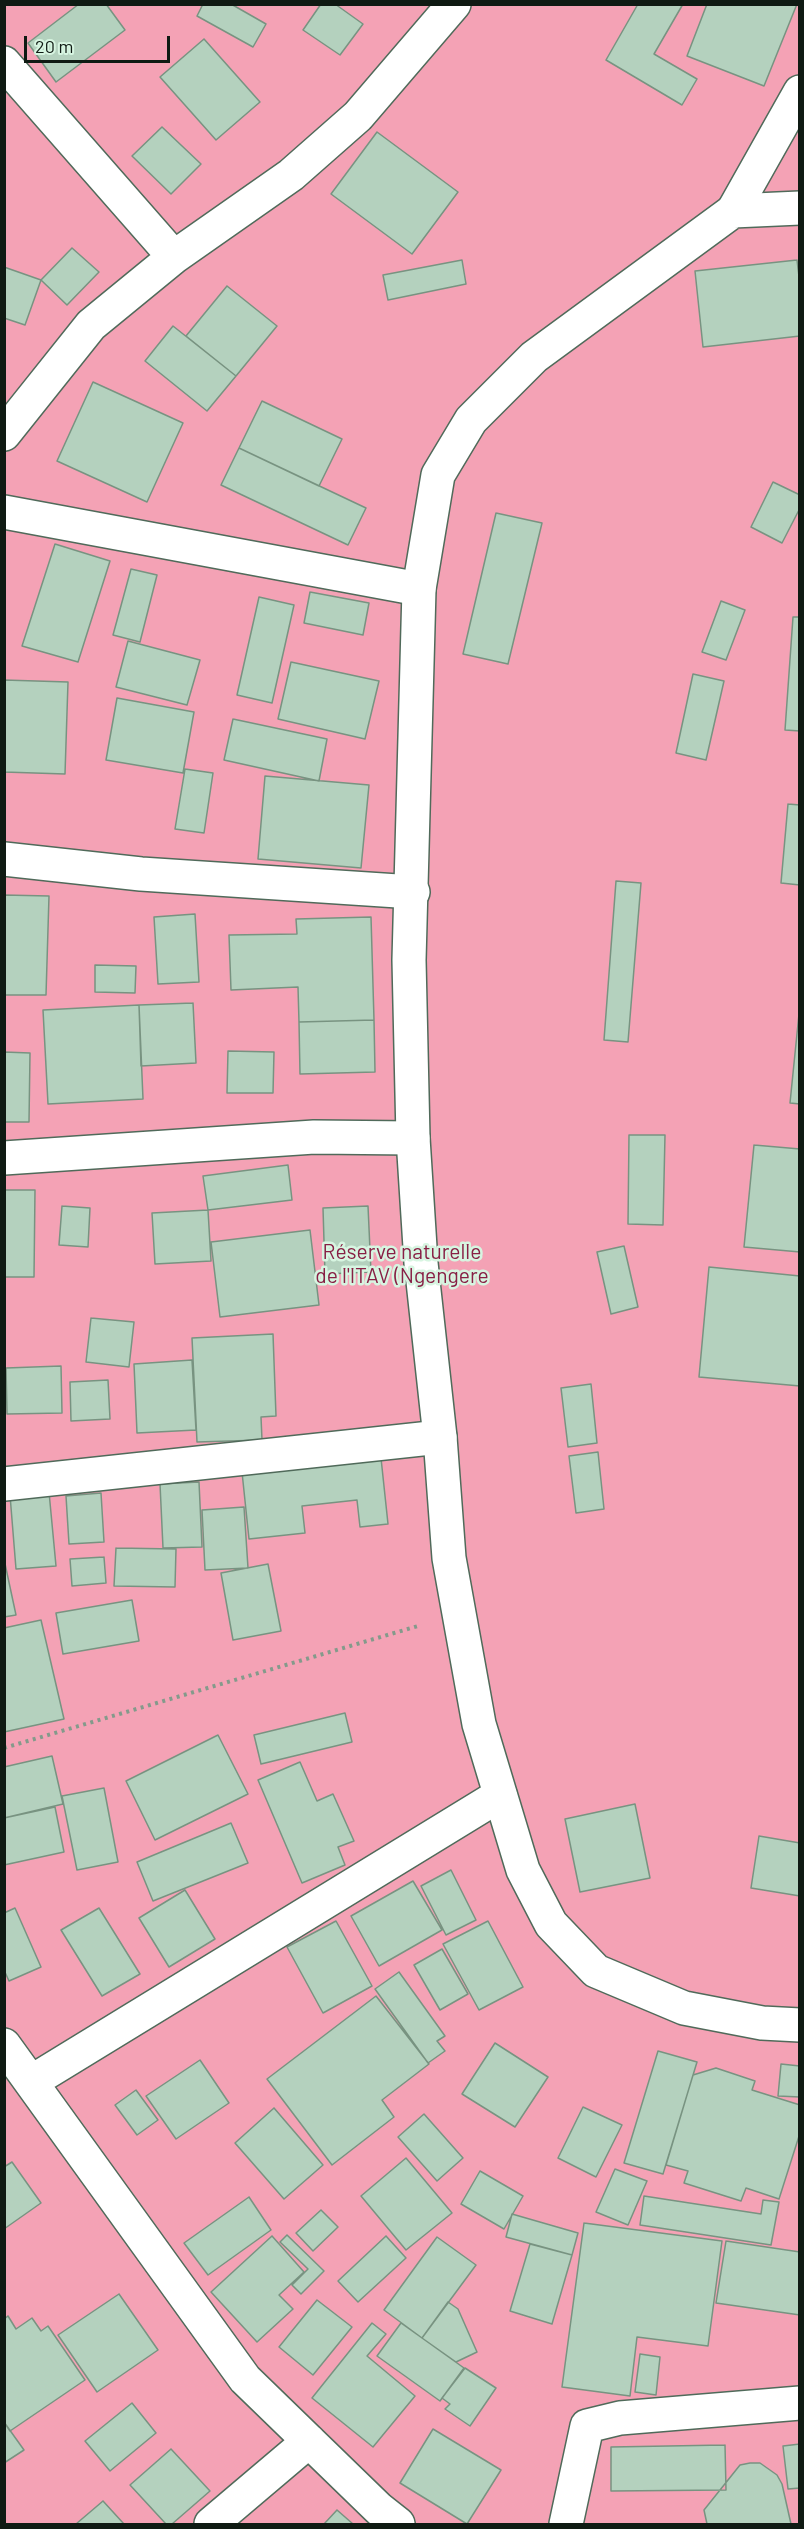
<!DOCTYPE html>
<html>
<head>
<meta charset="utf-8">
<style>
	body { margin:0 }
	#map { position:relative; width:804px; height:2529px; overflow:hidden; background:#d7f5e1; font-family:Barlow,sans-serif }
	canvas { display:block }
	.frame { position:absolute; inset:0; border:6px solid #0f1a13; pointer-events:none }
	.scale { position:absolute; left:24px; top:36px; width:146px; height:27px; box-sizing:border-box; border:3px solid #0f1a13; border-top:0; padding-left:8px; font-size:18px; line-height:21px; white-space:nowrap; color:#0f1a13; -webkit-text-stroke:4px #d7f5e1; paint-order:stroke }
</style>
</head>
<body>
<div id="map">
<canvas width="804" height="2529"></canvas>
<div class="frame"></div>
<div class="scale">20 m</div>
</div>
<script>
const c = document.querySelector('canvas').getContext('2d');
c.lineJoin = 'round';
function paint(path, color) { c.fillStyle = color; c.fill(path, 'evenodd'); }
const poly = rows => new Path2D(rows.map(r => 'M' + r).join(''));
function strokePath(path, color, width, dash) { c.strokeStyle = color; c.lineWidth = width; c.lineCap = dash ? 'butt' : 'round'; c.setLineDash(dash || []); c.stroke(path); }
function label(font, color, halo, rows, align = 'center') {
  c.font = font + ' Barlow,sans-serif'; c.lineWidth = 5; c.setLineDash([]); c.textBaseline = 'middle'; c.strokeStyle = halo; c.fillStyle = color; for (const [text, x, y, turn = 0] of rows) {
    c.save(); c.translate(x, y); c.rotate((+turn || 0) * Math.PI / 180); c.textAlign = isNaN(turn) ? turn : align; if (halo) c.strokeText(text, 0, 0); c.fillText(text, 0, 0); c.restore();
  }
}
const green = poly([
	[5,5,799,5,799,2524,5,2524]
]);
const building = poly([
	[79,4,106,4,125,30,56,82,28,43,79,4],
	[203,4,231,4,266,24,253,47,197,16,203,4],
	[321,4,335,4,363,24,340,55,303,30,321,4],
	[638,4,683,4,654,54,697,79,682,105,606,60,638,4],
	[707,4,797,4,764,86,687,56,707,4],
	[204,39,260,102,216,140,160,77,204,39],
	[162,127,201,164,171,194,132,156,162,127],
	[377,132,458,192,412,254,331,194,377,132],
	[72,248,99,272,67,305,41,280,72,248],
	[462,260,466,284,388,300,383,275,462,260],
	[797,260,800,285,800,336,703,347,695,271,797,260],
	[4,267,41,280,25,325,4,318,4,267],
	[227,286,277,326,236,376,186,336,227,286],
	[173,326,236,376,207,411,145,361,173,326],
	[93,382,183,423,147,502,57,461,93,382],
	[262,401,342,439,319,486,239,448,262,401],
	[239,448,366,508,348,545,221,485,239,448],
	[773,482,800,495,800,508,782,543,751,527,773,482],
	[496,513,542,523,508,664,463,654,496,513],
	[55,544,110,561,78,662,22,646,55,544],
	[131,569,157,575,140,642,113,635,131,569],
	[310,592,369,603,363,635,304,623,310,592],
	[259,597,294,605,272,703,237,695,259,597],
	[721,601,745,610,726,660,702,652,721,601],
	[793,617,800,617,800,731,785,730,793,617],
	[128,641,200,660,187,705,116,687,128,641],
	[291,662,379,681,365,739,278,719,291,662],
	[693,674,724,681,706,760,676,753,693,674],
	[4,680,68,682,65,774,4,772,4,680],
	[117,698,194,712,183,773,106,760,117,698],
	[233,719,327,739,319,781,224,760,233,719],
	[185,769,213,773,204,833,175,829,185,769],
	[265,776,369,785,361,868,258,859,265,776],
	[788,804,800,805,800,885,781,883,788,804],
	[616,881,641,883,628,1042,604,1040,616,881],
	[4,895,49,896,46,995,4,995,4,895],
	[195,914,199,982,158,984,154,917,195,914],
	[371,917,374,1020,299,1022,298,987,231,990,229,935,297,934,296,919,371,917],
	[95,965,136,966,135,993,95,992,95,965],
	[193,1003,196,1063,141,1066,139,1005,193,1003],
	[800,1004,800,1104,790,1103,800,1004],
	[139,1005,143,1099,48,1104,43,1010,139,1005],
	[374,1020,375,1072,300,1074,299,1022,374,1020],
	[228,1051,274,1052,273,1093,227,1093,228,1051],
	[4,1052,30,1053,29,1122,4,1122,4,1052],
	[629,1135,665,1135,663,1225,628,1224,629,1135],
	[754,1145,800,1149,800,1252,744,1247,754,1145],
	[288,1165,292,1200,208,1210,203,1176,288,1165],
	[4,1190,35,1190,34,1277,4,1277,4,1190],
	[62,1206,90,1208,88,1247,59,1245,62,1206],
	[368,1206,371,1272,325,1274,323,1208,368,1206],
	[208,1210,211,1261,155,1264,152,1213,208,1210],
	[310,1230,319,1305,220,1317,211,1242,310,1230],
	[624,1246,638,1307,611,1314,597,1252,624,1246],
	[709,1267,800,1276,800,1386,699,1377,709,1267],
	[91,1318,134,1322,129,1367,86,1362,91,1318],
	[273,1334,276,1416,261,1417,262,1440,197,1442,192,1338,273,1334],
	[192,1360,196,1430,137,1433,134,1364,192,1360],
	[61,1366,62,1413,7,1414,6,1368,61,1366],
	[108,1380,110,1419,71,1421,70,1382,108,1380],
	[591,1384,597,1443,568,1447,561,1388,591,1384],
	[598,1452,604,1509,576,1513,569,1456,598,1452],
	[381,1458,388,1524,360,1527,357,1500,302,1506,305,1533,249,1539,242,1472,381,1458],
	[199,1482,202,1547,163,1548,160,1484,199,1482],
	[49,1492,56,1566,16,1569,10,1495,49,1492],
	[101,1493,104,1542,69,1544,66,1496,101,1493],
	[244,1507,248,1568,205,1570,202,1510,244,1507],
	[116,1548,176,1549,175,1587,114,1586,116,1548],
	[104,1557,106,1583,72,1586,70,1559,104,1557],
	[4,1559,16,1615,4,1617,4,1559],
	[268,1564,281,1631,233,1640,221,1573,268,1564],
	[132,1600,139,1641,63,1654,56,1613,132,1600],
	[41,1620,64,1719,4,1732,4,1628,41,1620],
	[345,1713,352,1742,261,1764,254,1735,345,1713],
	[218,1735,248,1794,155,1840,126,1781,218,1735],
	[52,1756,63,1804,4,1818,4,1767,52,1756],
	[300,1762,317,1801,333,1794,354,1841,338,1847,345,1865,302,1883,258,1780,300,1762],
	[104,1788,118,1862,77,1870,62,1796,104,1788],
	[635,1804,650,1878,580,1892,565,1819,635,1804],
	[55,1807,64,1852,4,1865,4,1818,55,1807],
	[231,1823,248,1863,153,1901,137,1862,231,1823],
	[759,1836,800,1843,800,1896,751,1888,759,1836],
	[451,1870,476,1920,446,1935,421,1886,451,1870],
	[413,1881,442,1930,379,1966,351,1916,413,1881],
	[185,1890,215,1939,169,1967,139,1918,185,1890],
	[15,1908,41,1967,9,1981,4,1970,4,1913,15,1908],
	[99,1908,140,1974,102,1996,61,1930,99,1908],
	[336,1921,372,1986,323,2013,287,1947,336,1921],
	[488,1921,523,1987,479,2010,443,1944,488,1921],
	[442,1949,468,1994,440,2010,414,1965,442,1949],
	[399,1972,445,2036,437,2041,445,2051,428,2063,375,1989,399,1972],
	[376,1996,429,2064,382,2100,394,2117,332,2165,267,2079,376,1996],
	[495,2043,548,2077,515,2127,462,2094,495,2043],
	[658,2051,697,2062,663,2174,624,2163,658,2051],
	[200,2060,229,2103,176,2139,146,2096,200,2060],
	[781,2064,800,2066,800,2097,778,2096,781,2064],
	[716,2068,755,2081,752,2090,800,2105,800,2133,779,2199,746,2188,741,2201,684,2183,688,2171,666,2165,693,2075,716,2068],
	[136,2090,158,2120,137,2135,115,2105,136,2090],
	[583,2107,622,2125,596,2177,558,2158,583,2107],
	[274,2108,323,2165,284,2199,235,2143,274,2108],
	[424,2114,463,2158,437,2181,398,2137,424,2114],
	[406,2158,452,2213,406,2250,361,2196,406,2158],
	[12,2162,41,2203,4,2229,4,2167,12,2162],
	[615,2169,647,2181,628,2225,596,2212,615,2169],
	[480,2171,523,2196,504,2229,461,2204,480,2171],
	[644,2196,761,2214,763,2200,779,2202,771,2245,640,2225,644,2196],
	[249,2197,271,2230,208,2275,184,2243,249,2197],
	[321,2210,338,2227,313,2251,296,2233,321,2210],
	[512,2214,578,2233,572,2255,506,2237,512,2214],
	[584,2223,722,2241,708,2346,637,2337,630,2396,562,2387,584,2223],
	[287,2235,324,2271,301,2294,292,2285,308,2269,280,2242,287,2235],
	[272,2236,304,2272,279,2295,293,2309,257,2342,211,2292,272,2236],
	[386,2236,406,2258,358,2302,338,2281,386,2236],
	[437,2237,476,2265,422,2338,384,2310,437,2237],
	[726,2241,800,2252,800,2315,716,2303,726,2241],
	[530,2244,572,2255,552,2324,510,2311,530,2244],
	[119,2294,158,2350,97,2392,58,2335,119,2294],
	[317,2300,352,2327,313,2375,279,2347,317,2300],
	[448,2302,458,2309,477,2352,456,2362,422,2338,448,2302],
	[8,2316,16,2329,32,2318,41,2331,48,2326,85,2380,10,2431,4,2422,4,2319,8,2316],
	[372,2323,386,2334,367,2356,415,2396,373,2447,312,2398,372,2323],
	[401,2323,464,2368,440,2401,377,2356,401,2323],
	[640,2354,660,2357,656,2395,635,2392,640,2354],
	[465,2368,496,2388,470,2426,445,2409,450,2404,442,2398,465,2368],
	[132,2403,156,2433,110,2471,85,2441,132,2403],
	[4,2422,24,2450,4,2463,4,2422],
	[433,2429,501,2470,467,2524,400,2483,433,2429],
	[800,2444,800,2488,788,2489,783,2446,800,2444],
	[725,2445,726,2490,611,2491,611,2447,725,2445],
	[171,2449,210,2491,172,2524,166,2524,130,2485,171,2449],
	[750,2463,760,2463,777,2475,782,2484,791,2524,707,2524,704,2510,740,2465,750,2463],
	[103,2501,124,2524,76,2524,103,2501],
	[337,2510,353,2524,324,2524,337,2510]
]);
const path = poly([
	[4,1748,418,1626]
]);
const minor = poly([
	[4,63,174,257],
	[733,211,800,92],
	[4,434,91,325,174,257,291,175,358,116,454,4],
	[4,512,419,589],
	[4,859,141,874,413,892],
	[4,1158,314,1137,413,1138],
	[4,1484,440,1437],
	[4,2045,245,2379,379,2509,398,2524],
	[31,2082,500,1795],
	[211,2524,309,2441],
	[566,2524,587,2426,620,2418,800,2403]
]);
const tertiary = poly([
	[800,208,733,211,534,357,471,420,438,475,419,589,409,960,413,1138,421,1263,440,1437,449,1558,479,1724,523,1870,551,1924,596,1971,684,2008,762,2023,800,2025]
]);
const parkNames = [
	["Réserve naturelle",402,1252],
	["de l'ITAV (Ngengere",402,1276]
];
paint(green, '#f4a2b5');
paint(building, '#b4d1be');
strokePath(building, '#789381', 1.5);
strokePath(minor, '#506a5a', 36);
strokePath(tertiary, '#506a5a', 36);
strokePath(path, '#849a8b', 4, [3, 4.5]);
strokePath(minor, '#fff', 33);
strokePath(tertiary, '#fff', 33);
label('21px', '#882045', '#d7f5e1', parkNames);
</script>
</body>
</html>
